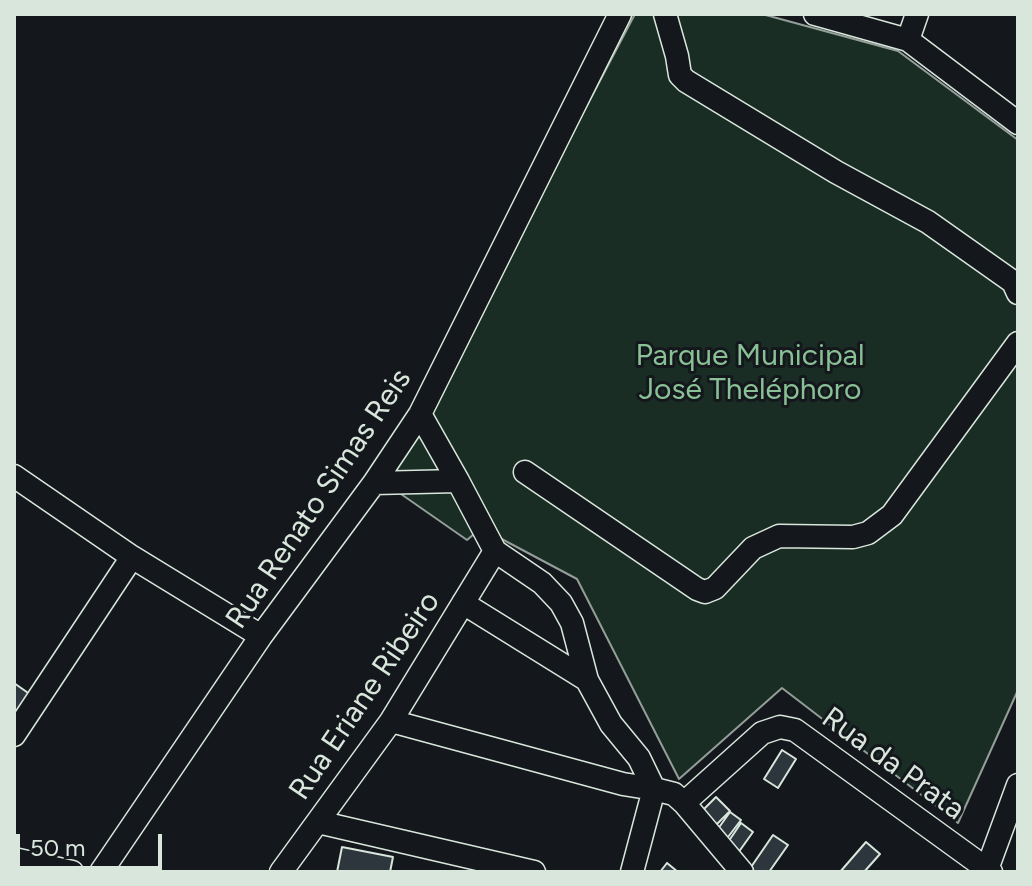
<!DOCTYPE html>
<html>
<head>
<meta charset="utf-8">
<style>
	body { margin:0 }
	#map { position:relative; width:1032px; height:886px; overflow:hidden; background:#14181c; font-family:Figtree,sans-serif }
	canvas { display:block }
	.frame { position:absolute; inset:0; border:16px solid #d8e6dc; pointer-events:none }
	.scale { position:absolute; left:16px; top:834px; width:146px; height:36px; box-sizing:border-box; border:4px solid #d8e6dc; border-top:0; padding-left:10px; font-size:24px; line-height:28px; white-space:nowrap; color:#d8e6dc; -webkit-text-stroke:6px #14181c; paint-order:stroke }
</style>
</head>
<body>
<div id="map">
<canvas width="1032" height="886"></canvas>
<div class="frame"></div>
<div class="scale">50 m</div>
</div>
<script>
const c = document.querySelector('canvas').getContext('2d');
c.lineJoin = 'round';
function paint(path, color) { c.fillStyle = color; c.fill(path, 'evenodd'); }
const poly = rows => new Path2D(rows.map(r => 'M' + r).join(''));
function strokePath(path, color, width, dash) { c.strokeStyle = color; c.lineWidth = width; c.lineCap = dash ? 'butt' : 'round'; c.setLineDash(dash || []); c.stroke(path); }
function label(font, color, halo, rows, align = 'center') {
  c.font = font + ' Figtree,sans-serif'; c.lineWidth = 6; c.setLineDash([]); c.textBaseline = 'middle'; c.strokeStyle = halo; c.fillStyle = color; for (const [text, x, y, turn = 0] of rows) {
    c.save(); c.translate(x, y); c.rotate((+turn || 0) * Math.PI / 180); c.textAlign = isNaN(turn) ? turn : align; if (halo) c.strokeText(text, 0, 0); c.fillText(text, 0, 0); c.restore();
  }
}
const green = poly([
	[635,14,762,14,898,51,1018,140,1018,690,958,823,782,688,679,779,577,579,481,528,467,540,388,485,635,14]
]);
const building = poly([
	[14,683,31,695,16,715,14,714,14,683],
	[782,750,796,759,778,788,764,779,782,750],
	[716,797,730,811,712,829,698,815,716,797],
	[730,812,741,820,725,841,715,833,730,812],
	[741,823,753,832,738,853,726,845,741,823],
	[773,835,788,845,769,872,751,872,749,870,773,835],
	[866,842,880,854,864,872,840,872,866,842],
	[342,847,393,857,390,872,337,872,342,847],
	[667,863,678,872,660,872,667,863]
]);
const minor = poly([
	[665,14,677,56,680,75,686,81,836,172,928,222,1013,282,1018,293],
	[815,14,908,40,1018,123],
	[908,40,917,14],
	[420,414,458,481],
	[525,472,697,589,705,592,715,588,753,548,779,536,853,537,868,533,892,515,1018,343],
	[14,476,132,557,261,636],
	[374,483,458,481,495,551,542,583,561,603,572,623,587,680,611,724,639,758,654,789,674,794,684,803,742,872],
	[463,603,587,680],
	[391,721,623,784,654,789,632,872],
	[14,735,132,557],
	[684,803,762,733,780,727,795,730,991,872],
	[318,822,534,872],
	[14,859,72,872],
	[101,872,261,636,374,483,420,414,620,14],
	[281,872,391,721,495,551],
	[986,872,1018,785]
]);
const parkNames = [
	["Parque Municipal",750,356],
	["José Theléphoro",750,390]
];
const streetNames = [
	["Rua Renato Simas Reis",319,499,-56],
	["Rua Eriane Ribeiro",365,696,-56],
	["Rua da Prata",893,764,36]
];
paint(green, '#1a2d24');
strokePath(green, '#939e99', 2);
paint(building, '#2c363c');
strokePath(building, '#d8e6dc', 2);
strokePath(minor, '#d8e6dc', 25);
strokePath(minor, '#14181c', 22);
label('30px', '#8ac095', '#14181c', parkNames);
label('30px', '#d8e6dc', '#14181c', streetNames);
</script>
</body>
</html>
